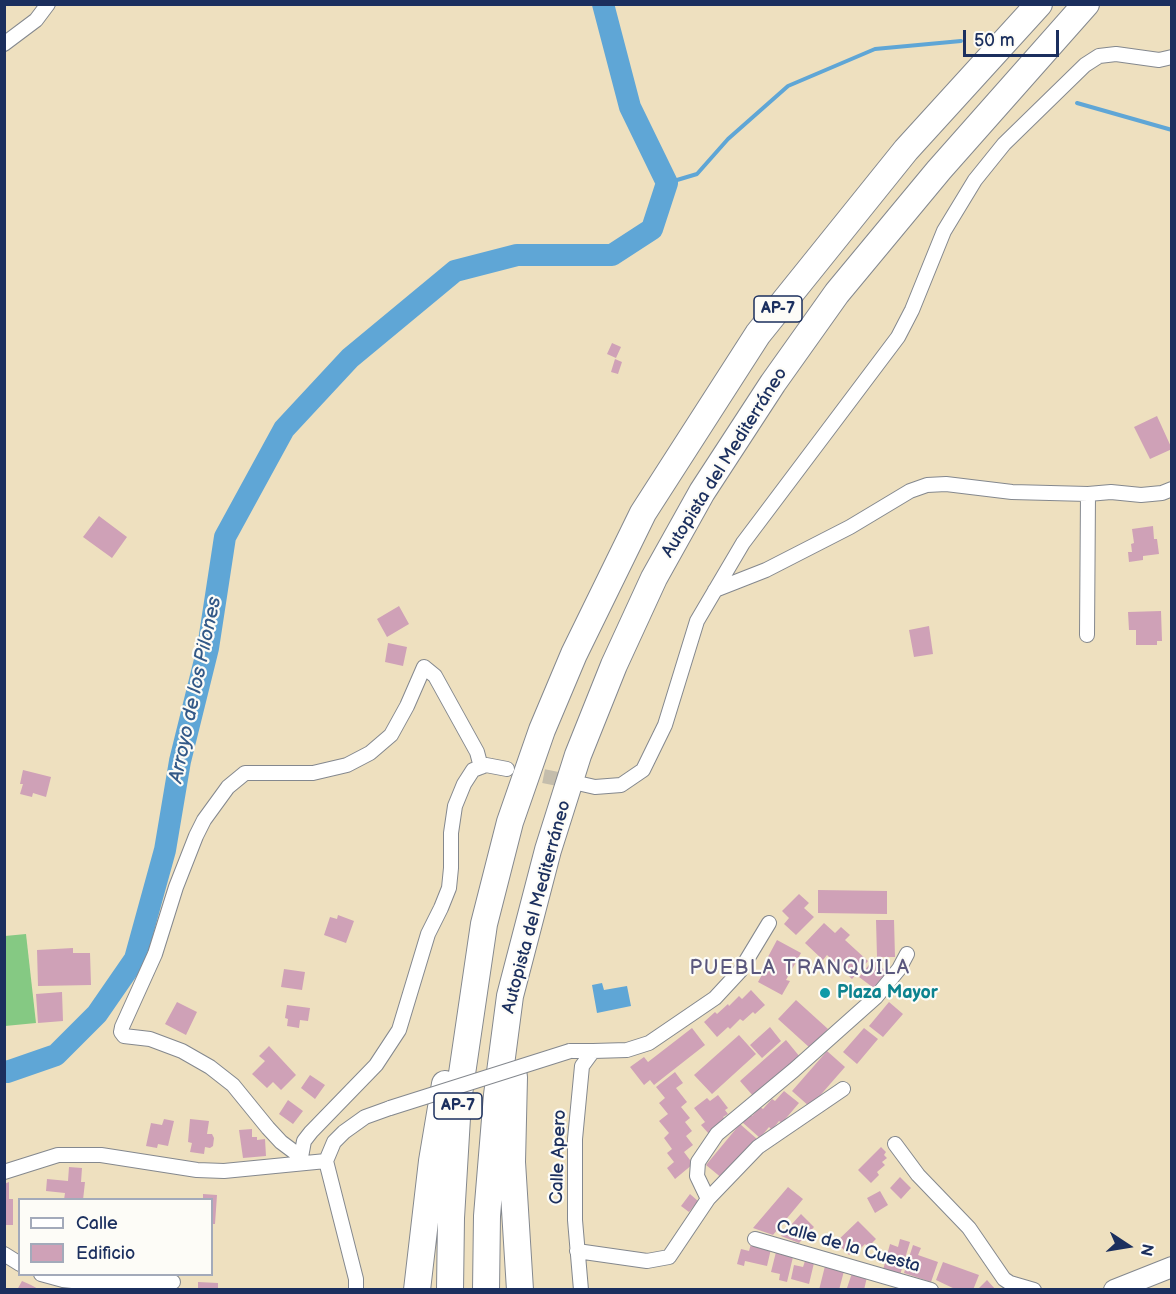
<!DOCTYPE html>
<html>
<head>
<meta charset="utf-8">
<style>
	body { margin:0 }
	#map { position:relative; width:1176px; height:1294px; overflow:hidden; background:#eee0bf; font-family:"Balsamiq Sans",sans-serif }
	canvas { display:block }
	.frame { position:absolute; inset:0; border:6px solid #1b2f5e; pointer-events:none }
	.legend { position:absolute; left:18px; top:1198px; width:195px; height:78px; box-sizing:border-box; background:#fdfcf7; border:2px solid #a3aaba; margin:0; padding:8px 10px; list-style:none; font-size:18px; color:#1b2f5e }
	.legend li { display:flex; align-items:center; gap:12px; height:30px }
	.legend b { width:30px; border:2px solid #a3aaba }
	.north { position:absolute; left:1098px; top:1216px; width:60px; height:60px; -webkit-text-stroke:4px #fdfcf7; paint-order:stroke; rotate:102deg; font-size:16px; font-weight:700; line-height:24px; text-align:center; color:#1b2f5e }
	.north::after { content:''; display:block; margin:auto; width:21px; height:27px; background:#1b2f5e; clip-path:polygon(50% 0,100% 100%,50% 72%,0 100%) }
	.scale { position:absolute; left:963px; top:30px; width:96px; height:27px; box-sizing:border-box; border:3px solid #1b2f5e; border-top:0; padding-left:8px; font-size:18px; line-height:21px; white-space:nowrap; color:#1b2f5e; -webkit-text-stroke:4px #fdfcf7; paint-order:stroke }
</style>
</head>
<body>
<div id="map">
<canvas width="1176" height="1294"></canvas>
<div class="frame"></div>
<ul class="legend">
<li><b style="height:8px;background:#fff"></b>Calle</li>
<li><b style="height:16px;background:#cfa1b7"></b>Edificio</li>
</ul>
<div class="north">N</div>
<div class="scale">50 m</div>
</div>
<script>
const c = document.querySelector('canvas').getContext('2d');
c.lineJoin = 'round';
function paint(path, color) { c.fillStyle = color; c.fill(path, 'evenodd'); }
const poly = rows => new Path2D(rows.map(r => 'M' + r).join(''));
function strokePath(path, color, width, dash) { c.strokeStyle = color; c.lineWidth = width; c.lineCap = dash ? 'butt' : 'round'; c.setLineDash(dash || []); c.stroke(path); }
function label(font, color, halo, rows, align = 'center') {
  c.font = font + ' "Balsamiq Sans",sans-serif'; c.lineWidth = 4.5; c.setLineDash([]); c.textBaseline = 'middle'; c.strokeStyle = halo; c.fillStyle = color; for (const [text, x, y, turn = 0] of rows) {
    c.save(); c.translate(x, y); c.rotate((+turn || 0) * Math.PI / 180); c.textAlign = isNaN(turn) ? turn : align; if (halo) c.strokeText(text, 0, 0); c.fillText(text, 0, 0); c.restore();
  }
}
const green = poly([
	[26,934,36,1023,5,1026,5,936]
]);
const water = poly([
	[602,983,604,990,627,986,631,1006,597,1013,592,985]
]);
const stream = poly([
	[1077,103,1172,130],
	[667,183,697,174,728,139,788,86,875,49,961,41]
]);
const river = poly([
	[4,1071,7,1072,56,1055,97,1014,135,959,165,850,180,761,208,648,225,537,284,429,350,358,455,271,517,255,612,255,652,229,667,183,630,107,603,4]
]);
const building = poly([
	[612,343,621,347,616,358,607,354],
	[615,359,622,362,618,374,611,372],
	[1157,416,1172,449,1150,459,1134,427],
	[99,516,127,537,112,558,83,537],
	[1153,526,1154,539,1157,539,1159,554,1143,556,1143,560,1129,562,1128,552,1132,552,1131,544,1134,543,1132,529],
	[399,606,409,624,387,637,377,619],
	[1161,611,1162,641,1157,641,1157,645,1136,645,1136,630,1129,630,1128,612],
	[929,626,933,654,914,657,909,630],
	[388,643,407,647,403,666,385,662],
	[23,770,51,777,46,797,33,793,32,797,20,794,23,784,20,784],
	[818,890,887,891,887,914,818,913],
	[799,894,809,903,804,908,814,917,796,935,784,924,789,918,782,911],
	[338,915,354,921,346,943,324,935,330,917,337,919],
	[876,920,894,920,895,957,877,957],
	[824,923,835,933,841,927,850,935,845,940,868,961,852,979,827,955,823,960,805,943],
	[777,940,801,953,786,980,790,981,782,995,758,982,765,969,762,968],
	[73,948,73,953,90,953,91,985,38,986,37,950],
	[873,960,888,973,875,989,859,977],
	[284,969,305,972,302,990,281,987],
	[860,987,868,992,862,1000,854,994],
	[751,990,765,1005,755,1014,753,1012,743,1021,740,1019,730,1029,728,1027,717,1037,704,1022,715,1012,717,1014,728,1004,729,1006,739,996,742,999],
	[62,992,63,1021,38,1023,36,994],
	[796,1000,828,1029,810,1048,778,1019],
	[177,1002,197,1012,186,1035,165,1024],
	[889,1002,903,1014,883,1037,869,1026],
	[287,1005,310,1008,308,1021,300,1020,299,1028,287,1026,288,1019,285,1018],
	[770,1027,781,1041,762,1058,750,1045],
	[692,1028,705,1045,654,1085,650,1080,644,1085,630,1067,644,1057,648,1062],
	[864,1028,878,1039,857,1064,843,1052],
	[739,1035,756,1054,712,1094,694,1075],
	[786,1040,800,1057,754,1097,740,1081],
	[269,1046,296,1075,281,1090,273,1082,267,1088,252,1074,265,1061,259,1056],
	[827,1051,845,1067,810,1107,792,1091],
	[675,1072,683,1083,676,1088,687,1102,681,1107,690,1118,685,1122,692,1131,686,1136,693,1145,684,1152,693,1164,675,1179,667,1168,674,1162,667,1153,672,1149,664,1138,669,1133,659,1121,668,1114,659,1103,665,1098,656,1087],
	[310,1075,325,1085,315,1099,301,1088],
	[784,1091,799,1103,782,1123,779,1121,772,1130,769,1127,760,1138,742,1122,749,1114,752,1116,760,1107,763,1109,772,1099,775,1101],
	[718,1095,728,1108,725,1110,728,1114,723,1117,727,1121,709,1134,701,1125,705,1122,694,1108,707,1098,710,1101],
	[288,1100,303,1111,293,1124,279,1114],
	[164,1119,174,1121,168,1146,158,1144,157,1148,146,1146,151,1123,162,1125],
	[190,1119,209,1121,207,1134,212,1134,214,1138,213,1146,210,1148,205,1147,204,1154,190,1152,192,1143,188,1142],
	[740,1124,757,1139,723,1179,706,1165],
	[252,1129,252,1137,257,1137,257,1140,265,1139,266,1156,243,1158,239,1130],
	[881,1147,886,1152,884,1155,887,1158,882,1162,885,1165,877,1172,879,1175,871,1183,858,1170],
	[69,1167,82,1168,81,1182,85,1182,83,1200,64,1200,65,1193,46,1191,47,1179,68,1181],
	[900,1177,911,1188,901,1199,890,1188],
	[9,1182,9,1199,13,1199,13,1225,4,1225,4,1184],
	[788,1187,803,1199,773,1235,753,1228],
	[880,1191,888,1205,875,1213,867,1198],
	[203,1194,217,1195,215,1224,212,1224,212,1200,203,1200],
	[690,1194,698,1201,689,1212,681,1206],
	[801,1214,814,1227,799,1243,781,1236],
	[858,1221,876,1239,868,1247,865,1244,861,1248,859,1246,849,1255,836,1242],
	[900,1239,910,1242,900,1275,883,1270,890,1244,898,1247],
	[751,1244,771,1249,767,1266,745,1261,744,1266,737,1264,741,1249,749,1251],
	[913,1245,921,1248,918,1255,938,1262,931,1282,904,1273],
	[776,1252,793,1257,787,1282,779,1280,780,1274,771,1272],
	[805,1261,814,1263,809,1284,791,1279,794,1265,803,1267],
	[943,1262,979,1275,973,1290,957,1290,936,1280],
	[825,1266,844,1271,839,1290,819,1290],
	[852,1273,867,1277,864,1290,847,1288],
	[987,1280,996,1290,977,1290],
	[22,1281,31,1285,40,1290,17,1290],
	[198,1282,218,1283,218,1290,198,1290]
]);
const minorTunnel = poly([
	[523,772,573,782]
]);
const minor = poly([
	[4,44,36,20,48,4],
	[715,590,766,570,850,527,910,491,927,485,946,484,1012,492,1088,494,1111,492,1141,495,1162,493,1172,489],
	[1087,635,1088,494],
	[573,782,595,787,621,785,643,770,665,725,697,621,743,543,898,337,912,310,944,231,975,180,1004,144,1085,65,1099,56,1116,54,1159,60,1172,57],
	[570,1051,593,1051,582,1066,575,1139,575,1220,581,1290],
	[593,1051,627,1050,649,1043,715,998,740,971,769,923],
	[895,1144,918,1175,969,1228,1004,1279,1010,1283,1034,1290],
	[301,1157,304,1141,311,1132,376,1065,399,1030,428,934,441,908,449,888,451,868,451,833,455,806,464,784,473,770,486,765,507,769],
	[303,1163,301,1157,281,1142,268,1128,233,1085,210,1067,182,1051,150,1039,124,1036,121,1032,122,1027,155,954,176,887,196,836,204,820,228,787,245,773,313,773,347,765,370,753,391,735,407,706,424,667,435,676,477,752,481,767],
	[4,1172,58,1155,101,1155,197,1170,224,1171,326,1161],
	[708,1199,697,1176,698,1162,717,1134,794,1070,876,997,899,969,907,954],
	[755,1239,931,1290],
	[577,1251,647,1261,669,1257,708,1199,758,1147,843,1089],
	[4,1254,20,1264],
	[41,1274,63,1280,91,1283,173,1282],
	[356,1290,356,1279,326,1161,334,1142,344,1132,365,1117,390,1108]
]);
const secondary = poly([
	[1114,1290,1172,1267]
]);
const motorway = poly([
	[514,1077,512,1162,520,1290],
	[417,1290,432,1161,445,1084],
	[450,1290,451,1218,458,1101,484,924,510,822,542,730,574,654,643,513,758,334,906,150,1039,4],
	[486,1290,487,1216,497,1095,510,996,548,850,578,755,614,665,654,578,702,492,773,383,837,293,939,170,1086,4]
]);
const minorBridge = poly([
	[390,1108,570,1051]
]);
const markers = [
	[825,993,6,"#0f9aa8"]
];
const shields = [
	[778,309,48],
	[458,1106,48]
];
const shieldNames = [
	["AP-7",778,309],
	["AP-7",458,1106]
];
const streetNames = [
	["Autopista del Mediterráneo",725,463,-58],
	["Autopista del Mediterráneo",537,907,-75],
	["Calle Apero",559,1157,-88],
	["Calle de la Cuesta",848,1247,16]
];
const cultureNames = [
	["Plaza Mayor",837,993]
];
const waterNames = [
	["Arroyo de los Pilones",196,690,-78]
];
const neighbourhoodNames = [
	["PUEBLA TRANQUILA",800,969]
];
paint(green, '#85c983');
paint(water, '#5fa6d6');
strokePath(stream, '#5fa6d6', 4);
strokePath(river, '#5fa6d6', 22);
paint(building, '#cfa1b7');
strokePath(minorTunnel, '#c4bdac', 14, [14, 7]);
strokePath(minor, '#84888e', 16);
strokePath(secondary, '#84888e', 22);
strokePath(motorway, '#84888e', 28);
strokePath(minor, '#fff', 14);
strokePath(secondary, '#fff', 20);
strokePath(motorway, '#fff', 26);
strokePath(minorBridge, '#84888e', 16, []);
strokePath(minorBridge, '#fff', 14);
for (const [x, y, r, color] of markers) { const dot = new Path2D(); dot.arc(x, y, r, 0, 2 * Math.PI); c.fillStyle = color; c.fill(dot); strokePath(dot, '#fdfcf7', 2); }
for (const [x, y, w] of shields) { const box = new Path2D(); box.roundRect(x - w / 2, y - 13, w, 26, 4.5); c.fillStyle = '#fdfcf7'; c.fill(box); strokePath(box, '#1b2f5e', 1.5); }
label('bold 16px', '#1b2f5e', null, shieldNames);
label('18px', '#1b2f5e', '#fdfcf7', streetNames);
label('bold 18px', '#0d838f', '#fdfcf7', cultureNames, 'left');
label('italic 20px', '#335988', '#fdfcf7', waterNames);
c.letterSpacing = '1.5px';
label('20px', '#5a577d', '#fdfcf7', neighbourhoodNames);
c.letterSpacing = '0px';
</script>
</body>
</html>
